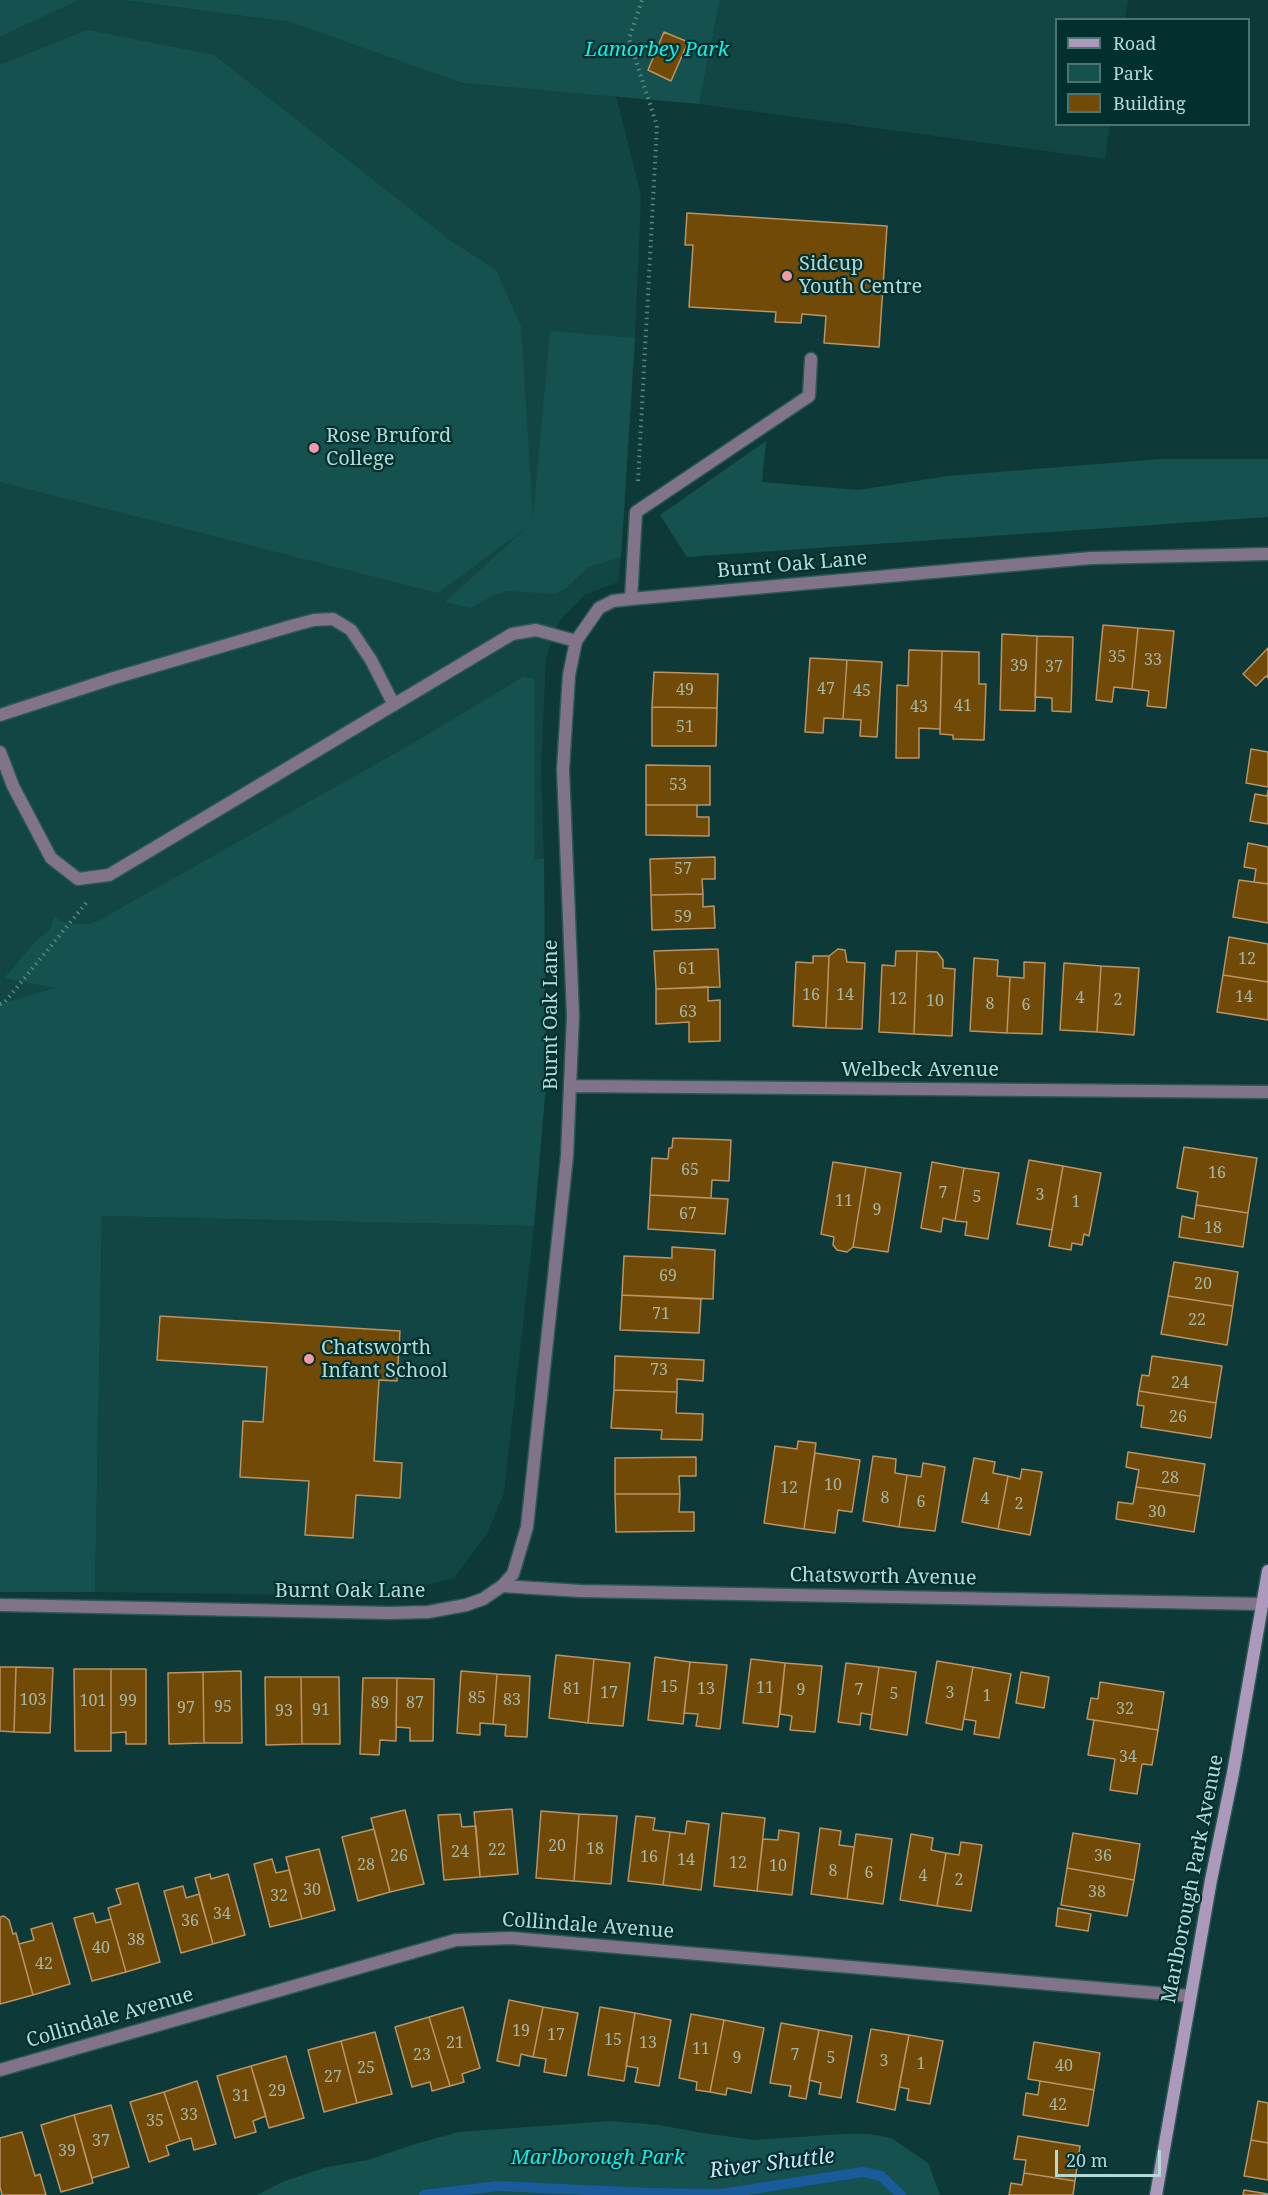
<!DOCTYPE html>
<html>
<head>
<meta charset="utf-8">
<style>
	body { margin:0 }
	#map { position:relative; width:1268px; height:2195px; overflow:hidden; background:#0d3a39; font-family:"Noto Serif",serif }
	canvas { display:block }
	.legend { position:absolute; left:1055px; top:18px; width:195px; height:108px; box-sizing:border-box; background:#01302f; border:2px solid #497473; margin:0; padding:8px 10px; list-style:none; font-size:18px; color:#b4dad8 }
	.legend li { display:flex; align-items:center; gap:12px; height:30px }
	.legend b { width:30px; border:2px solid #497473 }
	.scale { position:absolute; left:1055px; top:2150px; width:106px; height:27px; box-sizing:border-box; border:3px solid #b4dad8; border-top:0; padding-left:8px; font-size:18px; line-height:21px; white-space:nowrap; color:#b4dad8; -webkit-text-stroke:4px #01302f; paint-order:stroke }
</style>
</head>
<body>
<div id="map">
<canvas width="1268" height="2195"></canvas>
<ul class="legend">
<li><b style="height:8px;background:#ad99bb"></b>Road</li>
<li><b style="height:16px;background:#15514f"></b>Park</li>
<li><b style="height:16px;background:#724a08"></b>Building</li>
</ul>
<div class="scale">20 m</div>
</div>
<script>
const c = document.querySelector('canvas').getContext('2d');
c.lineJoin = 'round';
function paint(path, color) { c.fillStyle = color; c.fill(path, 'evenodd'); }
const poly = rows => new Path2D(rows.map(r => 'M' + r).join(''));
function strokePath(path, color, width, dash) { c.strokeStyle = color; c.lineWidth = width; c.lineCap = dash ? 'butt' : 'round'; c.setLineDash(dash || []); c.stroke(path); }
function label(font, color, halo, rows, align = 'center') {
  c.font = font + ' "Noto Serif",serif'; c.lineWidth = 4.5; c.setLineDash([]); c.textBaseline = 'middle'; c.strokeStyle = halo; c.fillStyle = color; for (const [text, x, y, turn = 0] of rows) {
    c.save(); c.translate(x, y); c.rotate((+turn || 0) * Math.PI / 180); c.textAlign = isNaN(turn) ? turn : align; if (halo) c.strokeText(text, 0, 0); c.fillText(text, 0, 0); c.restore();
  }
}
const built = poly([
	[79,0,123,0,290,22,462,83,616,96,641,196,635,338,621,557,618,582,585,595,559,621,546,658,541,768,544,858,0,1004,0,37],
	[720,0,1128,0,1125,19,1056,20,1056,124,1110,125,1105,159,699,104],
	[102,1216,534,1226,504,1493,487,1534,454,1578,384,1596,95,1592]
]);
const green = poly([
	[0,0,79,0,0,37],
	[123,0,720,0,699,104,462,83,290,22],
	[87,30,214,55,451,241,496,270,521,326,533,517,550,331,635,338,621,557,589,567,566,588,556,594,507,591,494,595,471,608,445,602,526,528,438,593,0,482,0,65],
	[766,441,762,482,858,490,948,476,1161,459,1268,459,1268,517,687,557,660,515],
	[523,677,534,678,534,860,544,858,546,1084,534,1226,102,1216,95,1592,0,1592,0,1004,55,988,4,978,37,940,50,930,54,916,61,921,74,924,89,924,98,921,415,742],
	[610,2121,659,2125,703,2133,754,2140,842,2134,870,2134,891,2138,928,2163,940,2195,257,2195,282,2182,327,2167,368,2160,415,2144,459,2132]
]);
const stream = poly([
	[424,2195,498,2186,650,2193,721,2194,863,2172,881,2176,901,2195]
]);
const building = poly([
	[664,32,688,42,671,81,648,70,664,32],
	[687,213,887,226,879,347,824,343,826,316,802,314,801,323,775,322,776,312,689,307,693,245,685,245,687,213],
	[1103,625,1138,628,1132,689,1114,687,1112,702,1096,700,1103,625],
	[1138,628,1174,631,1166,708,1147,706,1149,691,1132,689,1138,628],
	[1002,634,1037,636,1035,711,1000,710,1002,634],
	[1037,636,1073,637,1071,712,1052,711,1052,698,1035,697,1037,636],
	[1268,648,1268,678,1266,676,1256,686,1243,674,1268,648],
	[909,650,942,651,940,729,919,728,919,758,896,758,897,685,908,686,909,650],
	[942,651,979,652,979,684,986,684,984,740,953,739,953,735,940,734,942,651],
	[810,658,847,660,843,719,824,718,823,733,805,732,810,658],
	[847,660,882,662,877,737,860,736,861,720,843,719,847,660],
	[654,672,718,674,717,708,652,707,654,672],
	[652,707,717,708,716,746,652,746,652,707],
	[1251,749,1268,752,1268,787,1246,783,1251,749],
	[646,765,710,766,710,805,646,805,646,765],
	[1268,790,1268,824,1250,821,1255,794,1267,796,1268,790],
	[646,805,697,805,697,817,709,817,709,836,646,835,646,805],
	[1248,843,1268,847,1268,884,1254,882,1256,869,1244,867,1248,843],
	[715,857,715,879,702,879,703,894,651,895,650,859,715,857],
	[1239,880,1268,884,1268,923,1233,917,1239,880],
	[703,894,703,907,714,906,715,928,652,930,651,895,703,894],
	[1229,937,1268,944,1268,982,1223,975,1229,937],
	[718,949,720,987,656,989,654,951,718,949],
	[838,949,845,950,847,962,865,963,862,1029,826,1028,829,956,838,949],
	[896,951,917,951,914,1034,879,1032,882,965,895,966,896,951],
	[917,951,937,952,943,960,943,968,955,969,952,1036,914,1034,917,951],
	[813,956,829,956,826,1028,793,1026,796,962,813,963,813,956],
	[974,958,998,960,997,976,1010,977,1007,1033,970,1031,974,958],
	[1024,962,1045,963,1042,1034,1007,1033,1010,977,1024,978,1024,962],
	[1064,963,1101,966,1097,1032,1060,1030,1064,963],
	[1101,966,1139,968,1134,1035,1097,1032,1101,966],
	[1223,975,1268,982,1268,1020,1217,1012,1223,975],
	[708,987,708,1001,720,1000,720,1041,689,1042,689,1022,656,1024,656,989,708,987],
	[673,1138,731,1140,729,1181,712,1180,711,1198,650,1195,652,1158,668,1159,669,1148,672,1148,673,1138],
	[1184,1147,1257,1158,1248,1213,1196,1205,1198,1192,1177,1188,1184,1147],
	[1029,1160,1063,1166,1052,1230,1017,1224,1029,1160],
	[833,1162,866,1167,853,1247,847,1252,837,1250,833,1245,834,1237,821,1234,833,1162],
	[932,1162,964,1168,955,1221,943,1218,941,1232,921,1228,932,1162],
	[1063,1166,1101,1173,1089,1236,1084,1234,1082,1245,1072,1243,1071,1250,1049,1246,1063,1166],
	[866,1167,901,1173,888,1252,853,1247,866,1167],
	[964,1168,999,1173,988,1239,965,1235,967,1222,955,1221,964,1168],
	[650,1195,728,1199,725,1234,648,1229,650,1195],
	[1196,1205,1248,1213,1243,1247,1179,1237,1182,1216,1194,1219,1196,1205],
	[672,1247,715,1250,713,1299,622,1295,624,1256,672,1258,672,1247],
	[1174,1262,1238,1272,1233,1306,1168,1296,1174,1262],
	[622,1295,701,1299,699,1333,620,1330,622,1295],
	[1168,1296,1233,1306,1227,1345,1161,1334,1168,1296],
	[160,1316,400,1331,397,1381,379,1380,374,1461,402,1463,400,1498,356,1495,353,1538,305,1535,309,1481,240,1477,243,1421,263,1422,267,1367,157,1360,160,1316],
	[615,1356,704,1360,703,1381,677,1379,677,1392,614,1390,615,1356],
	[1152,1356,1222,1366,1216,1403,1139,1391,1142,1375,1149,1376,1152,1356],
	[614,1390,677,1392,676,1413,703,1414,702,1440,661,1439,662,1430,611,1428,614,1390],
	[1139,1391,1216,1403,1211,1438,1141,1427,1144,1406,1137,1405,1139,1391],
	[798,1441,816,1443,804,1529,764,1523,775,1446,797,1449,798,1441],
	[1128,1452,1205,1464,1200,1496,1136,1487,1139,1470,1126,1467,1128,1452],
	[815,1453,860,1460,852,1512,838,1510,835,1533,804,1529,815,1453],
	[873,1456,896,1459,895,1473,907,1475,899,1527,863,1521,873,1456],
	[696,1457,696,1476,679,1476,680,1494,615,1494,615,1458,696,1457],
	[974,1458,995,1462,993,1473,1008,1476,998,1529,962,1522,974,1458],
	[923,1463,945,1467,935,1531,899,1527,907,1475,921,1477,923,1463],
	[1022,1469,1042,1472,1030,1535,998,1529,1008,1476,1020,1479,1022,1469],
	[1136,1487,1200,1496,1194,1532,1116,1519,1118,1502,1133,1504,1136,1487],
	[615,1494,680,1494,679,1512,694,1512,694,1531,616,1532,615,1494],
	[556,1655,594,1659,588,1723,549,1718,556,1655],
	[655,1657,690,1662,683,1724,648,1720,655,1657],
	[594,1659,630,1663,623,1726,588,1723,594,1659],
	[751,1659,785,1663,778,1727,743,1723,751,1659],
	[937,1661,973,1667,962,1730,926,1723,937,1661],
	[690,1662,727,1665,720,1729,696,1726,698,1714,684,1713,690,1662],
	[785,1663,822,1666,815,1732,790,1730,792,1716,780,1714,785,1663],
	[846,1663,879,1667,872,1715,861,1713,860,1725,838,1722,846,1663],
	[0,1667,16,1667,14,1732,0,1731,0,1667],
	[16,1667,53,1668,50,1733,14,1732,16,1667],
	[879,1667,916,1672,907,1735,870,1729,879,1667],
	[973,1667,1011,1674,999,1738,974,1734,976,1721,964,1719,973,1667],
	[74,1669,111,1669,111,1751,75,1751,74,1669],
	[111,1669,146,1669,146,1744,126,1744,126,1732,111,1733,111,1669],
	[241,1671,242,1743,204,1743,203,1672,241,1671],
	[461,1671,497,1674,493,1724,480,1723,480,1735,457,1733,461,1671],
	[203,1672,204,1743,169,1744,168,1673,203,1672],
	[1021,1672,1049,1677,1044,1708,1016,1703,1021,1672],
	[497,1674,530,1676,527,1737,505,1736,506,1725,493,1724,497,1674],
	[265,1677,301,1677,302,1744,266,1745,265,1677],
	[301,1677,339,1677,340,1744,302,1744,301,1677],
	[363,1678,397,1678,396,1741,380,1740,379,1755,360,1754,363,1678],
	[397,1678,434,1679,433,1741,410,1741,410,1728,396,1727,397,1678],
	[1100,1682,1164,1692,1158,1730,1087,1719,1091,1698,1098,1699,1100,1682],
	[1094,1720,1158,1730,1152,1765,1142,1764,1137,1794,1110,1790,1115,1759,1088,1755,1094,1720],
	[512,1809,518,1874,480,1877,474,1812,512,1809],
	[405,1810,424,1884,390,1892,371,1818,405,1810],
	[541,1811,579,1814,574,1881,536,1878,541,1811],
	[722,1813,765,1818,757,1891,714,1886,722,1813],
	[460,1814,462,1827,476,1826,480,1877,444,1880,438,1815,460,1814],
	[579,1814,617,1816,611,1884,574,1881,579,1814],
	[636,1816,655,1818,653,1830,670,1832,663,1885,628,1881,636,1816],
	[687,1821,709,1824,701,1890,663,1885,670,1832,685,1834,687,1821],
	[820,1828,841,1831,839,1845,854,1847,847,1899,811,1894,820,1828],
	[374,1829,390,1892,358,1901,342,1837,374,1829],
	[779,1830,799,1833,792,1895,757,1891,763,1839,778,1840,779,1830],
	[1073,1833,1140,1844,1134,1880,1067,1868,1073,1833],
	[856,1834,892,1839,883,1904,847,1899,856,1834],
	[911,1834,933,1838,931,1850,946,1853,937,1906,900,1900,911,1834],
	[961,1842,982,1845,971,1911,937,1906,946,1853,959,1855,961,1842],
	[319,1849,335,1910,302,1919,286,1857,319,1849],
	[272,1859,276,1873,289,1870,302,1919,270,1927,254,1864,272,1859],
	[1067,1868,1134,1880,1127,1916,1061,1905,1067,1868],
	[210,1874,211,1879,228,1874,245,1935,213,1944,195,1878,210,1874],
	[138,1883,160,1962,126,1972,108,1908,121,1904,116,1889,138,1883],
	[183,1886,186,1898,199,1894,213,1944,181,1953,164,1891,183,1886],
	[1058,1908,1091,1914,1088,1931,1056,1926,1058,1908],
	[93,1913,96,1923,111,1919,126,1972,92,1981,74,1918,93,1913],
	[4,1916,9,1920,13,1934,16,1933,33,1995,0,2004,0,1917,4,1916],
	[52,1923,70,1984,33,1995,19,1944,34,1940,31,1929,52,1923],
	[509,2000,543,2007,533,2057,521,2054,519,2066,497,2061,509,2000],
	[463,2007,480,2068,462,2074,464,2082,450,2086,429,2017,463,2007],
	[543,2007,578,2013,566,2076,544,2072,546,2059,533,2057,543,2007],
	[600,2007,635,2013,624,2081,588,2075,600,2007],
	[635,2013,671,2020,659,2086,635,2082,638,2068,626,2066,635,2013],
	[691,2014,724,2020,710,2092,696,2090,697,2082,679,2078,691,2014],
	[429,2017,450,2086,432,2091,430,2082,412,2087,395,2027,429,2017],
	[724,2020,764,2028,751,2093,727,2088,726,2095,710,2092,724,2020],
	[781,2023,819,2030,806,2099,789,2096,791,2086,770,2083,781,2023],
	[871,2029,909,2035,895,2110,857,2102,871,2029],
	[819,2030,852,2036,841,2098,819,2094,821,2083,809,2080,819,2030],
	[375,2032,392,2094,357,2103,341,2041,375,2032],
	[909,2035,943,2041,930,2104,907,2100,909,2089,899,2087,909,2035],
	[341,2041,357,2103,324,2112,308,2050,341,2041],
	[1034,2042,1100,2053,1094,2090,1028,2079,1034,2042],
	[286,2056,304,2118,269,2128,251,2066,286,2056],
	[251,2066,266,2116,253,2121,256,2132,235,2138,217,2076,251,2066],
	[197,2081,216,2144,194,2150,191,2138,180,2141,164,2092,197,2081],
	[1040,2081,1094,2090,1088,2126,1023,2115,1026,2093,1038,2095,1040,2081],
	[164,2092,180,2141,166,2146,169,2155,149,2162,130,2102,164,2092],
	[1258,2101,1268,2103,1268,2143,1251,2140,1258,2101],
	[111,2105,129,2167,92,2178,74,2115,111,2105],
	[74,2115,93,2183,61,2192,41,2125,74,2115],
	[22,2132,35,2176,40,2174,46,2195,2,2195,0,2187,0,2138,22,2132],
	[1018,2136,1080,2146,1075,2181,1024,2173,1026,2160,1014,2159,1018,2136],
	[1251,2140,1268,2143,1268,2180,1244,2176,1251,2140],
	[1024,2173,1075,2181,1073,2195,1009,2195,1011,2183,1022,2185,1024,2173],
	[1244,2190,1268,2194,1268,2195,1243,2195,1244,2190]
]);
const path = poly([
	[638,481,657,126,629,39,642,0],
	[0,1004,4,1003,87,902]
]);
const lane = poly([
	[631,599,636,512,809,396,811,359],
	[0,715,114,678,295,625,314,620,333,619,351,630,371,660,394,705],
	[0,752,13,786,51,858,78,879,109,875,512,634,536,630,576,641]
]);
const street = poly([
	[571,1086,1268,1092],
	[502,1586,581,1591,1262,1604],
	[0,1605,390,1613,428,1612,466,1605,483,1599,502,1586,513,1574,527,1527,567,1156,573,1016,563,769,569,675,576,641,599,608,613,601,631,599,1091,558,1268,554],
	[0,2070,456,1940,511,1938,1190,1996]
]);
const secondary = poly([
	[1156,2195,1211,1880,1233,1773,1268,1571]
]);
const markers = [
	[787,276,6,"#f49aa5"],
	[314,448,6,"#f49aa5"],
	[309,1359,6,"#f49aa5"]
];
const numberNames = [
	["35",1117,657],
	["33",1153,660],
	["39",1019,666],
	["37",1054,667],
	["47",826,689],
	["49",685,690],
	["45",862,691],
	["41",963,706],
	["43",919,707],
	["51",685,727],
	["53",678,785],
	["57",683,869],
	["59",683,917],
	["12",1247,959],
	["61",687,969],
	["16",811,995],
	["14",845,995],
	["14",1244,997],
	["4",1080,998],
	["12",898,999],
	["2",1118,1000],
	["10",935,1001],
	["8",990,1004],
	["6",1026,1005],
	["63",688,1012],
	["65",690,1170],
	["16",1217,1173],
	["7",943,1193],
	["3",1040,1195],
	["5",977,1197],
	["11",844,1201],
	["1",1076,1202],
	["9",877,1210],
	["67",688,1214],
	["18",1213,1228],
	["69",668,1276],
	["20",1203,1284],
	["71",661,1314],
	["22",1197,1320],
	["73",659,1370],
	["24",1180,1383],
	["26",1178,1417],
	["28",1170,1478],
	["10",833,1485],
	["12",789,1488],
	["8",885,1498],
	["4",985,1499],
	["6",921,1502],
	["2",1019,1504],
	["30",1157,1512],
	["15",669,1687],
	["11",765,1688],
	["81",572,1689],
	["13",706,1689],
	["9",801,1690],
	["7",859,1690],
	["17",609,1693],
	["3",950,1693],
	["5",894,1694],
	["1",987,1696],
	["85",477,1698],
	["103",33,1700],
	["83",512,1700],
	["101",93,1701],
	["99",128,1701],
	["89",380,1703],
	["87",415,1703],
	["95",223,1707],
	["97",186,1708],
	["32",1125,1709],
	["91",321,1710],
	["93",284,1711],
	["34",1128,1757],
	["20",557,1846],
	["18",595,1849],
	["22",497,1850],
	["24",460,1852],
	["26",399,1856],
	["36",1103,1856],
	["16",649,1857],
	["14",686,1860],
	["12",738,1863],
	["28",366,1865],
	["10",778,1866],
	["8",833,1871],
	["6",869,1873],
	["4",923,1876],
	["2",959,1880],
	["30",312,1890],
	["38",1097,1892],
	["32",279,1896],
	["34",222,1914],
	["36",190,1921],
	["38",136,1940],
	["40",101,1948],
	["42",44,1964],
	["19",521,2031],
	["17",556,2035],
	["15",613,2040],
	["21",455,2043],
	["13",648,2043],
	["11",701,2049],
	["23",422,2055],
	["7",795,2055],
	["9",737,2058],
	["5",831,2058],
	["3",884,2061],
	["1",921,2064],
	["40",1064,2066],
	["25",366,2068],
	["27",333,2077],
	["29",277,2091],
	["31",241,2096],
	["42",1058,2105],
	["33",189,2115],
	["35",155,2121],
	["37",101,2141],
	["39",67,2151]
];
const parkNames = [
	["Lamorbey Park",657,50],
	["Marlborough Park",598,2158]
];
const poiNames = [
	["Sidcup",799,264],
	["Youth Centre",799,287],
	["Rose Bruford",326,436],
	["College",326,459],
	["Chatsworth",321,1348],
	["Infant School",321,1371]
];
const streetNames = [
	["Burnt Oak Lane",792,565,-5],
	["Burnt Oak Lane",551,1015,-90],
	["Welbeck Avenue",920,1070],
	["Chatsworth Avenue",883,1577,1],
	["Burnt Oak Lane",350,1591],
	["Marlborough Park Avenue",1193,1879,-79],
	["Collindale Avenue",588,1926,4],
	["Collindale Avenue",110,2018,-16]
];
const waterNames = [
	["River Shuttle",772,2164,-7]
];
paint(built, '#114644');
paint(green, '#15514f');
strokePath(stream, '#195b9b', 10);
paint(building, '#724a08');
strokePath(building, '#ba9464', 1.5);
strokePath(lane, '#2b5756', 15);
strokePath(street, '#2b5756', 15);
strokePath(secondary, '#2b5756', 15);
strokePath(path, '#5b8584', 4, [1.5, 4.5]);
strokePath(lane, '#81748a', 12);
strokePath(street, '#81748a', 12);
strokePath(secondary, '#ad99bb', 12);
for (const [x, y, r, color] of markers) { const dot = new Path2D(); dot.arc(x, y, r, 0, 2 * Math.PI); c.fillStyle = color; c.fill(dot); strokePath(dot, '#01302f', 2); }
label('16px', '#a4b6a4', null, numberNames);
label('italic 20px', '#16efe9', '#01302f', parkNames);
label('20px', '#b4dad8', '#01302f', poiNames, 'left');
label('20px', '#b4dad8', '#01302f', streetNames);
label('italic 21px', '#cee1f7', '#01302f', waterNames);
</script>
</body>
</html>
